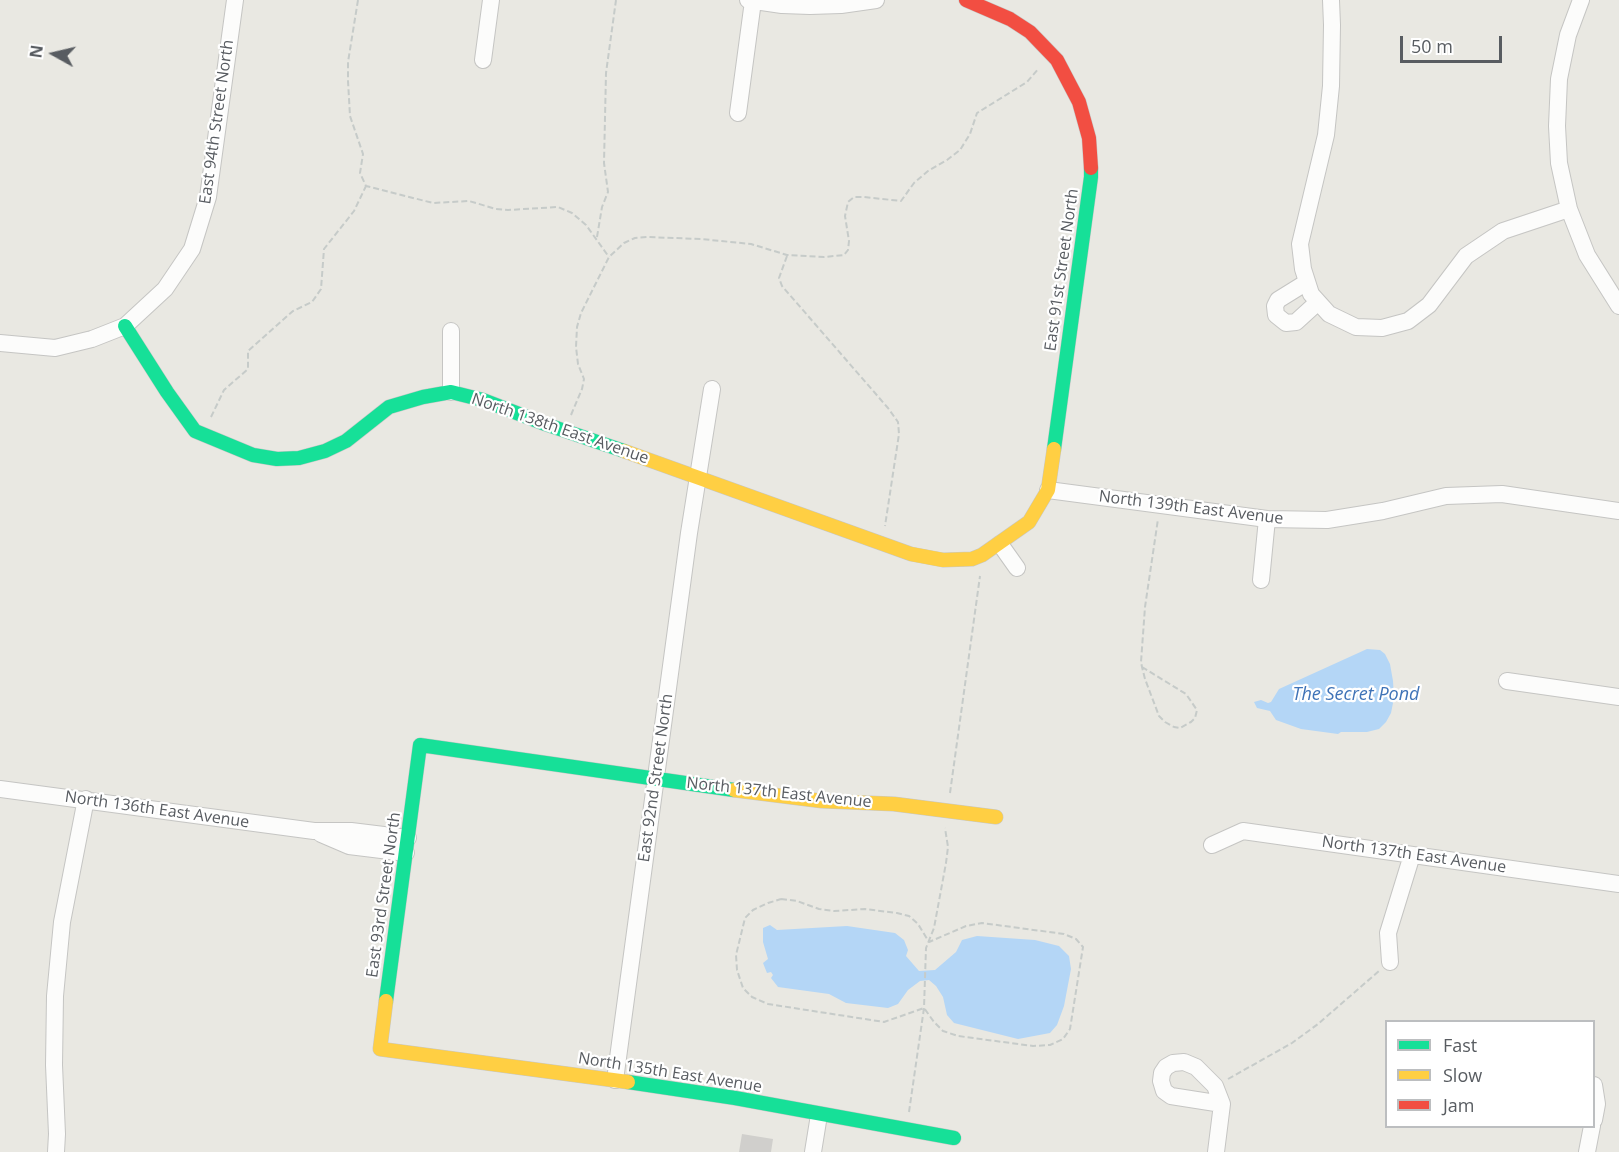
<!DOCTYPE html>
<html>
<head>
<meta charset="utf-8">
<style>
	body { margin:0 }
	#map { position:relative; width:1619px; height:1152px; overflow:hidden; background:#e9e8e2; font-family:"Open Sans",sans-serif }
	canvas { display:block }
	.legend { position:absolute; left:1385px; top:1020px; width:210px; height:108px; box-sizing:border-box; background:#fff; border:2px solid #bcbec0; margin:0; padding:8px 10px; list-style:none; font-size:18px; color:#585c61 }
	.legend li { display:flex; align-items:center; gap:12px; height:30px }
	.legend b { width:30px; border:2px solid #bcbec0 }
	.north { position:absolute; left:24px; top:24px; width:60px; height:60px; -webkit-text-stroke:4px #fff; paint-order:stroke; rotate:278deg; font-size:16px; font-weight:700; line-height:24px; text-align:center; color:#585c61 }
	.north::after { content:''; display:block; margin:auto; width:21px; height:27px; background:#585c61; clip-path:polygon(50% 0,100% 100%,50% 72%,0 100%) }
	.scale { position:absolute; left:1400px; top:36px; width:102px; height:27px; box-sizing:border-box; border:3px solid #585c61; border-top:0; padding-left:8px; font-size:18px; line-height:21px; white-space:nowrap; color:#585c61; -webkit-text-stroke:4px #fff; paint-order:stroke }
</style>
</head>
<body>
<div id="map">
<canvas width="1619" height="1152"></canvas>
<ul class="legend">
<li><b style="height:8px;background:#16e098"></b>Fast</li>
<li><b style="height:8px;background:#ffcf43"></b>Slow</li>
<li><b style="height:8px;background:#f24e42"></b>Jam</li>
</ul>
<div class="north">N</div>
<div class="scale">50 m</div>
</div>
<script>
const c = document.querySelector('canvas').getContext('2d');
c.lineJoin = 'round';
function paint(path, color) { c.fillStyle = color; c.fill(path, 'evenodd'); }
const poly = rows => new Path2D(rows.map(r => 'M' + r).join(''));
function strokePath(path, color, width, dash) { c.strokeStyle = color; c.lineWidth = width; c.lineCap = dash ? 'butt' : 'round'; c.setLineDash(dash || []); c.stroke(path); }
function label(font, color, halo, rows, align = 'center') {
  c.font = font + ' "Open Sans",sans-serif'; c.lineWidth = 4.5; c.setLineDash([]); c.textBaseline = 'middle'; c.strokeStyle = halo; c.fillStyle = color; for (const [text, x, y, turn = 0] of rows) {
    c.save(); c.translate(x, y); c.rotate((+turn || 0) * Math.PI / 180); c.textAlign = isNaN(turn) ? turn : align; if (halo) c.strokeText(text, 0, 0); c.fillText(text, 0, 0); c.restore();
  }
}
const water = poly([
	[1367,649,1380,650,1385,654,1390,664,1393,681,1394,698,1391,713,1386,722,1379,729,1367,732,1341,732,1338,734,1301,729,1276,720,1270,711,1257,708,1254,702,1261,700,1268,703,1271,702,1279,689],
	[770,925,777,930,847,926,895,933,904,940,908,950,906,956,919,971,935,970,956,952,962,940,977,936,1035,940,1059,946,1069,956,1071,969,1064,1006,1057,1025,1050,1033,1018,1039,954,1023,947,1015,943,997,936,986,929,980,920,981,908,990,898,1004,888,1008,846,1003,829,994,778,987,771,978,773,975,771,972,767,973,763,963,768,959,763,942,763,928]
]);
const building = poly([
	[742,1134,773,1139,771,1152,739,1152]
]);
const path = poly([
	[358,0,348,62,348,81,350,116,363,154,360,173,366,186,433,203,469,201,496,209,508,210,558,207,572,213,586,225,609,257],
	[597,237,602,207,608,192,604,163,606,73,616,0],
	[787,256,779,278,782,286,888,408,898,422,899,434,885,526],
	[571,415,582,389,584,379,578,364,576,347,577,327,581,313,609,257,624,243,635,238,647,237,701,239,751,244,787,255,824,257,844,255,848,250,849,241,845,216,848,202,854,197,864,197,901,201,914,183,928,171,947,160,960,150,970,134,977,113,1027,82,1039,68],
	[211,417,224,390,248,369,248,351,293,311,312,302,321,289,324,249,354,211,366,186],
	[1142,667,1186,694,1197,710,1195,718,1191,722,1180,728,1174,727,1165,722,1159,716,1145,679,1142,667,1141,662,1145,607,1158,519],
	[950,793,980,576],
	[781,899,797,901,819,909,834,911,865,909,897,913,909,916,918,924,929,942,966,926,982,923,1064,934,1076,939,1083,947,1070,1029,1063,1039,1050,1045,1033,1046,958,1036,943,1031,934,1022,924,1008,884,1022,768,1004,752,997,743,988,737,970,736,955,745,918,753,910,768,903,781,899],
	[1228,1079,1292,1043,1318,1024,1379,971],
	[909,1112,924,1008,926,948,934,928,946,863,948,847,945,828]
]);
const street = poly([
	[748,0,782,5,810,6,841,5,876,0],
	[1331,0,1332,25,1331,86,1326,135,1300,244,1303,269,1311,294,1329,314,1356,327,1382,328,1408,321,1429,305,1466,256,1503,231,1569,209],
	[1581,0,1568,35,1559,79,1557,126,1559,163,1569,209,1587,255,1619,306],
	[483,60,491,0],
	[738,113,753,1],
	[1307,282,1278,300,1275,306,1276,315,1286,323,1296,322,1318,302],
	[0,343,55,348,92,339,125,326,165,289,192,249,208,197,235,0],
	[451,392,451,331],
	[1048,490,1267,519,1327,520,1383,511,1446,496,1502,494,1619,511],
	[1000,544,1017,568],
	[1261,580,1267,519],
	[1507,681,1619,697],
	[0,789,314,831,351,831,408,838],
	[321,834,349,846,406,853],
	[1212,845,1243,831,1619,884],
	[1390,962,1388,933,1412,855],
	[615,1080,689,533,712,389],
	[1594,1085,1597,1104,1594,1120],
	[56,1152,57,1134,54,1065,55,996,62,922,86,799],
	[813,1152,819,1115],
	[1216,1152,1222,1104,1215,1086,1196,1067,1184,1062,1173,1063,1166,1067,1162,1073,1161,1081,1164,1091,1171,1096,1222,1104],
	[1587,1152,1592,1126]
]);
const fast = poly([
	[125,326,167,392,195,431,253,455,277,459,299,458,325,451,346,441,389,407,423,397,451,392,483,400,545,424,624,451],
	[1054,449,1091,177,1091,168],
	[386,1001,420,745,734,790],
	[628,1082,735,1098,954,1138]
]);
const slow = poly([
	[624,451,911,554,943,560,972,559,982,555,1029,522,1048,490,1054,449],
	[734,790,822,801,894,804,996,817],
	[386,1001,380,1049,628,1082]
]);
const jam = poly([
	[966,0,1010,19,1030,32,1057,60,1079,102,1089,138,1091,168]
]);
const streetNames = [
	["East 94th Street North",217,122,-82],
	["East 91st Street North",1062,270,-82],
	["North 138th East Avenue",560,429,19],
	["North 139th East Avenue",1191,508,7],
	["East 92nd Street North",656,778,-82],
	["North 137th East Avenue",779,793,6],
	["North 136th East Avenue",157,810,8],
	["North 137th East Avenue",1414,855,8],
	["East 93rd Street North",384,895,-82],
	["North 135th East Avenue",670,1073,9]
];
const waterNames = [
	["The Secret Pond",1356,695]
];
paint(water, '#b4d6f6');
paint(building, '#d0cfcc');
strokePath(street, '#c5c5c3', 18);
strokePath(fast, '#c6c7c6', 15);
strokePath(slow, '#c6c7c6', 15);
strokePath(jam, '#c6c7c6', 15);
strokePath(path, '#c6cbc9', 2, [6, 3]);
strokePath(street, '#fcfcfb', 16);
strokePath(fast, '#16e098', 14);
strokePath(slow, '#ffcf43', 14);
strokePath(jam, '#f24e42', 14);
label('16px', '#585c61', '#fff', streetNames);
label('italic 18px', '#3f73b7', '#fff', waterNames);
</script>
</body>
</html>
